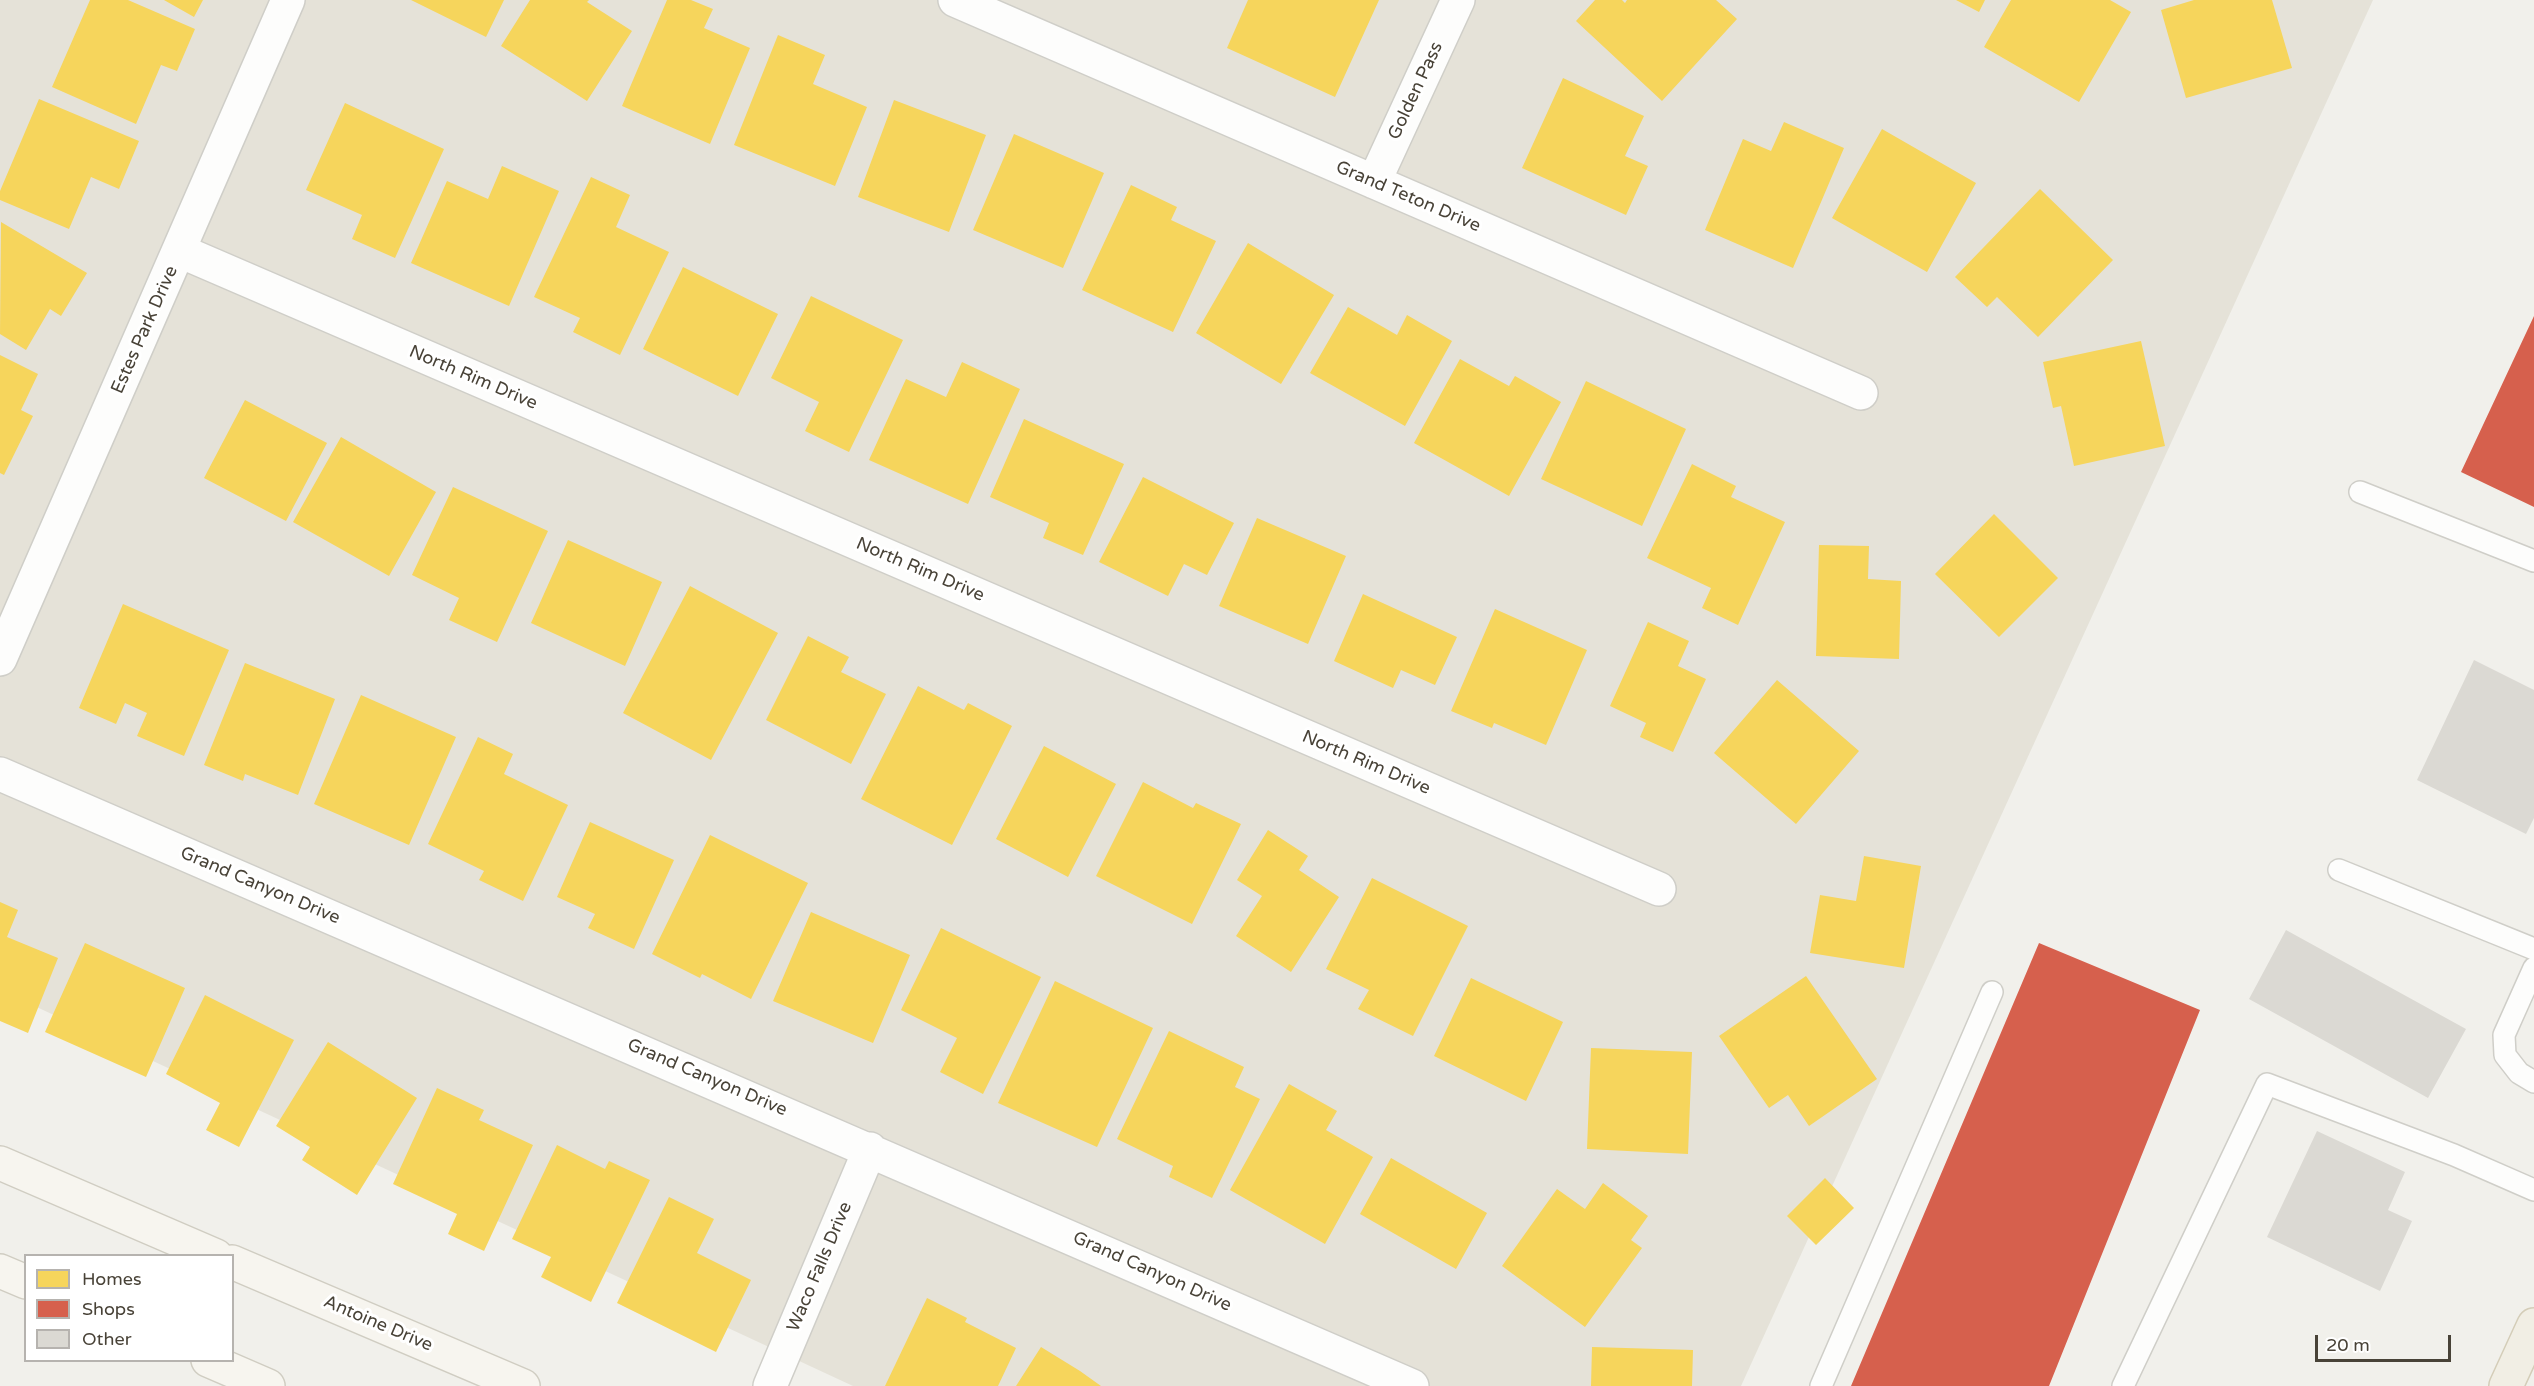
<!DOCTYPE html>
<html>
<head>
<meta charset="utf-8">
<style>
	body { margin:0 }
	#map { position:relative; width:2534px; height:1386px; overflow:hidden; background:#f1f0eb; font-family:"Varela Round",sans-serif }
	canvas { display:block }
	.legend { position:absolute; left:24px; top:1254px; width:210px; height:108px; box-sizing:border-box; background:#fff; border:2px solid #b6b3af; margin:0; padding:8px 10px; list-style:none; font-size:18px; color:#484237 }
	.legend li { display:flex; align-items:center; gap:12px; height:30px }
	.legend b { width:30px; border:2px solid #b6b3af }
	.scale { position:absolute; left:2315px; top:1335px; width:136px; height:27px; box-sizing:border-box; border:3px solid #484237; border-top:0; padding-left:8px; font-size:18px; line-height:21px; white-space:nowrap; color:#484237; -webkit-text-stroke:4px #fff; paint-order:stroke }
</style>
</head>
<body>
<div id="map">
<canvas width="2534" height="1386"></canvas>
<ul class="legend">
<li><b style="height:16px;background:#f6d55c"></b>Homes</li>
<li><b style="height:16px;background:#d6604d"></b>Shops</li>
<li><b style="height:16px;background:#dbd9d3"></b>Other</li>
</ul>
<div class="scale">20 m</div>
</div>
<script>
const c = document.querySelector('canvas').getContext('2d');
c.lineJoin = 'round';
function paint(path, color) { c.fillStyle = color; c.fill(path, 'evenodd'); }
const poly = rows => new Path2D(rows.map(r => 'M' + r).join(''));
function strokePath(path, color, width, dash) { c.strokeStyle = color; c.lineWidth = width; c.lineCap = dash ? 'butt' : 'round'; c.setLineDash(dash || []); c.stroke(path); }
function label(font, color, halo, rows, align = 'center') {
  c.font = font + ' "Varela Round",sans-serif'; c.lineWidth = 6; c.setLineDash([]); c.textBaseline = 'middle'; c.strokeStyle = halo; c.fillStyle = color; for (const [text, x, y, turn = 0] of rows) {
    c.save(); c.translate(x, y); c.rotate((+turn || 0) * Math.PI / 180); c.textAlign = isNaN(turn) ? turn : align; if (halo) c.strokeText(text, 0, 0); c.fillText(text, 0, 0); c.restore();
  }
}
const residential = poly([
	[0,0,2373,0,1741,1386,853,1386,0,990]
]);
const homes = poly([
	[90,0,128,0,195,29,177,71,161,65,136,124,52,87],
	[164,0,203,0,194,17],
	[411,0,504,0,486,37],
	[530,0,589,0,587,2,632,31,587,101,501,46],
	[667,0,691,0,713,9,704,28,750,48,710,144,622,106],
	[1248,0,1379,0,1335,97,1227,48],
	[1595,0,1622,0,1625,3,1627,0,1716,0,1737,19,1662,101,1576,21],
	[1956,0,1985,0,1979,12],
	[2011,0,2110,0,2131,12,2079,102,1984,47],
	[2194,0,2272,0,2292,68,2186,98,2161,10],
	[778,35,825,55,813,84,867,107,835,186,734,145],
	[1563,78,1644,116,1625,156,1648,166,1626,215,1522,168],
	[39,99,139,141,119,189,91,177,69,229,0,200,0,191],
	[894,100,986,135,949,232,858,197],
	[345,103,444,149,395,258,352,239,362,215,306,190],
	[1784,122,1844,148,1793,268,1705,230,1743,139,1771,151],
	[1882,129,1976,183,1927,272,1832,218],
	[1014,134,1104,173,1063,268,973,230],
	[502,166,559,191,509,306,411,263,447,181,488,199],
	[591,177,630,195,616,227,669,252,620,355,573,332,580,318,534,297],
	[1131,185,1177,207,1171,220,1216,241,1173,332,1082,290],
	[2040,189,2113,260,2038,337,1997,297,1987,307,1955,277],
	[1,222,87,273,61,316,50,309,26,350,0,334],
	[1248,243,1334,295,1281,384,1196,333],
	[683,267,778,314,738,396,643,349],
	[811,296,903,340,849,452,805,431,819,402,771,378],
	[1348,307,1397,335,1407,315,1452,341,1405,426,1310,373],
	[2141,341,2165,446,2074,466,2061,406,2053,408,2043,362],
	[0,355,38,374,21,410,33,416,4,475,0,473],
	[1460,359,1509,386,1515,376,1561,402,1509,496,1414,443],
	[962,362,1020,389,968,504,869,460,906,379,946,397],
	[1586,381,1686,429,1642,526,1541,479],
	[245,400,327,443,286,521,204,478],
	[1024,419,1124,464,1083,555,1043,538,1049,523,990,497],
	[341,437,436,492,389,576,293,522],
	[1692,464,1736,486,1731,497,1785,522,1738,625,1702,608,1711,588,1647,558],
	[1143,477,1234,523,1207,575,1184,564,1168,596,1099,562],
	[453,487,548,531,497,642,449,620,459,598,412,575],
	[1994,514,2058,578,1999,637,1935,574],
	[1257,518,1346,556,1308,644,1219,606],
	[568,540,662,582,625,666,531,623],
	[1819,545,1869,546,1868,579,1901,581,1899,659,1816,656],
	[690,586,778,633,711,760,623,713],
	[1363,594,1457,637,1435,685,1401,670,1393,688,1334,661],
	[123,604,229,650,184,756,137,736,147,713,125,703,116,724,79,708],
	[1495,609,1587,650,1546,745,1494,723,1492,728,1451,711],
	[1648,622,1689,641,1678,666,1706,679,1673,752,1640,737,1646,723,1610,706],
	[808,636,849,657,841,672,886,694,851,764,766,720],
	[245,663,335,699,298,795,245,774,243,781,204,765],
	[1777,680,1859,751,1796,824,1714,753],
	[918,686,964,710,968,703,1012,726,952,845,861,799],
	[361,695,456,737,409,845,314,804],
	[478,737,513,754,504,774,568,805,523,901,479,880,484,871,428,844],
	[1044,746,1116,784,1068,877,996,839],
	[1143,782,1193,808,1196,803,1241,824,1192,924,1096,876],
	[590,822,674,860,634,949,588,928,595,914,557,897],
	[1268,830,1308,856,1299,870,1339,897,1291,972,1236,936,1262,896,1237,880],
	[710,835,808,883,751,999,702,974,700,978,652,954],
	[1864,856,1921,866,1904,968,1810,953,1820,895,1856,901],
	[1372,878,1468,926,1413,1036,1358,1009,1369,990,1326,969],
	[0,902,18,910,7,937,58,958,28,1033,0,1021],
	[811,912,910,955,873,1043,773,1001],
	[941,928,1041,977,983,1094,940,1072,957,1038,901,1010],
	[85,943,185,988,146,1077,45,1032],
	[1806,976,1877,1079,1809,1126,1788,1095,1769,1108,1719,1036],
	[1471,978,1563,1022,1526,1101,1434,1056],
	[1055,981,1153,1028,1097,1147,998,1103],
	[205,995,294,1040,239,1147,206,1130,220,1103,166,1074],
	[1169,1031,1244,1067,1235,1087,1260,1099,1212,1198,1169,1177,1173,1166,1117,1139],
	[328,1042,417,1098,357,1195,302,1160,310,1147,276,1126],
	[1591,1048,1692,1052,1688,1154,1587,1149],
	[1289,1084,1337,1111,1326,1130,1373,1157,1325,1244,1230,1190],
	[437,1088,484,1110,479,1120,533,1145,484,1251,448,1234,457,1214,393,1184],
	[557,1145,605,1169,609,1161,650,1180,591,1302,541,1277,551,1257,512,1239],
	[1391,1158,1487,1213,1456,1269,1360,1214],
	[1825,1178,1854,1208,1816,1245,1787,1216],
	[1603,1183,1648,1216,1631,1240,1642,1248,1585,1327,1502,1266,1557,1189,1585,1209],
	[669,1197,714,1219,697,1253,751,1280,716,1352,617,1303],
	[927,1298,967,1318,965,1322,1016,1348,998,1386,885,1386],
	[1041,1347,1080,1371,1101,1386,1016,1386],
	[1592,1347,1693,1350,1692,1386,1591,1386]
]);
const shops = poly([
	[2534,316,2534,507,2461,472],
	[2039,943,2200,1010,2049,1386,1851,1386]
]);
const building = poly([
	[2474,660,2534,690,2534,818,2526,834,2417,780],
	[2286,930,2466,1029,2428,1098,2249,999],
	[2317,1131,2405,1172,2388,1210,2412,1221,2380,1291,2267,1237]
]);
const lane = poly([
	[2360,492,2534,561],
	[2339,870,2534,949],
	[2534,968,2504,1035,2505,1055,2519,1073,2534,1082],
	[1821,1386,1992,992],
	[2123,1386,2267,1084,2454,1155,2534,1190]
]);
const street = poly([
	[955,0,1861,393],
	[1374,182,1458,0],
	[180,251,1659,889],
	[0,659,288,0],
	[0,774,1412,1386],
	[770,1386,870,1149]
]);
const secondary = poly([
	[0,1163,216,1256],
	[232,1262,523,1386],
	[0,1271,26,1282],
	[208,1360,268,1386]
]);
const primary = poly([
	[2506,1386,2534,1325]
]);
const streetNames = [
	["Golden Pass",1416,91,-65],
	["Grand Teton Drive",1408,197,23],
	["Estes Park Drive",145,330,-66],
	["North Rim Drive",473,378,23],
	["North Rim Drive",920,570,23],
	["North Rim Drive",1366,763,23],
	["Grand Canyon Drive",260,886,23],
	["Grand Canyon Drive",707,1078,23],
	["Waco Falls Drive",820,1267,-67],
	["Grand Canyon Drive",1152,1272,24],
	["Antoine Drive",378,1324,23]
];
paint(residential, '#e5e2d8');
paint(homes, '#f6d55c');
paint(shops, '#d6604d');
paint(building, '#dbd9d3');
strokePath(lane, '#cfcec8', 24);
strokePath(street, '#cfcec8', 36);
strokePath(secondary, '#d0cdc2', 36);
strokePath(primary, '#d4cdb8', 36);
strokePath(lane, '#fdfdfc', 21);
strokePath(street, '#fdfdfc', 33);
strokePath(secondary, '#f7f5ef', 33);
strokePath(primary, '#f1eee4', 33);
label('18px', '#484237', '#fff', streetNames);
</script>
</body>
</html>
